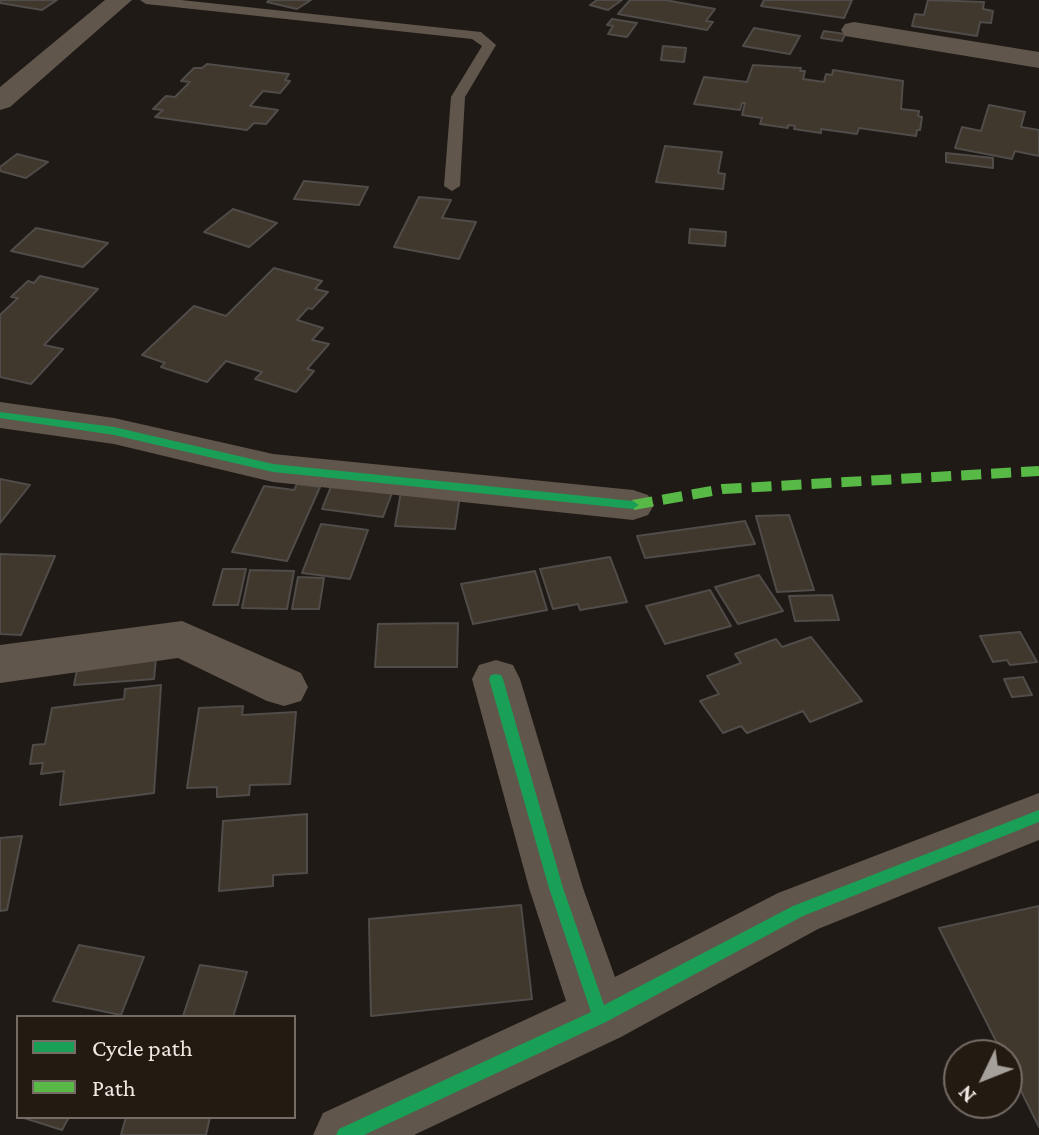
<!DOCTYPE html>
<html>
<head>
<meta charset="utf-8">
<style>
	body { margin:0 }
	#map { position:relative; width:1039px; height:1135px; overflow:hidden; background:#1f1a16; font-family:"Crimson Pro",serif }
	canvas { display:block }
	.legend { position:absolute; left:16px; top:1015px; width:280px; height:104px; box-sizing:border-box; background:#231a12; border:2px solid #756c66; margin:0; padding:10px 14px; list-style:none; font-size:24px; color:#efe8e3 }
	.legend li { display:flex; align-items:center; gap:16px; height:40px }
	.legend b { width:40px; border:2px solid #756c66 }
	.north { position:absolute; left:943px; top:1039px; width:80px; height:80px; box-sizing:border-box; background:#231a12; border:2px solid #756c66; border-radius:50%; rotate:227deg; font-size:22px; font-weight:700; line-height:32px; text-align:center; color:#efe8e3 }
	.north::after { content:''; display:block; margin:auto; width:28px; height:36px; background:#a6a09b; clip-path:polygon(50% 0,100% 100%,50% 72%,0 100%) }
</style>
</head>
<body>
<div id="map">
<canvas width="1039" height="1135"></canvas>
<ul class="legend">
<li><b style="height:10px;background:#1a9f57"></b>Cycle path</li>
<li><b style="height:10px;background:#58b947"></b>Path</li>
</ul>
<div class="north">N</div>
</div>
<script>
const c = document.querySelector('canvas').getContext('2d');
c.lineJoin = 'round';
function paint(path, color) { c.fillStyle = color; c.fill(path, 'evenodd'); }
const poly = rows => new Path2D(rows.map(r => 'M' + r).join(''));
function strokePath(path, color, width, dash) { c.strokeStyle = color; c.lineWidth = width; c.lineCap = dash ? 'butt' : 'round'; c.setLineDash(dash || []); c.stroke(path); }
const building = poly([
	[0,0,57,0,42,10,0,3,0,0],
	[270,0,311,0,297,9,267,2,270,0],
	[597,0,622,0,608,10,590,5,597,0],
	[630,0,665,0,715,9,706,21,713,22,707,30,618,14,630,0],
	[764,0,852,0,844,18,761,6,764,0],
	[928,0,984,2,983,9,993,11,991,23,980,22,977,36,912,26,915,14,924,15,928,0],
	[612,19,637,23,627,37,608,34,613,26,607,25,612,19],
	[754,28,800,36,790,54,743,46,754,28],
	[824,31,845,34,842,41,821,38,824,31],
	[663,46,686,48,684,62,661,60,663,46],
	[207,64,289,74,285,80,290,81,280,93,263,91,250,106,278,110,266,124,254,123,247,130,155,117,163,110,153,109,166,96,175,97,190,82,181,81,194,68,202,68,207,64],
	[753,65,801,68,800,71,805,71,803,79,824,82,826,74,832,75,833,70,903,81,901,109,919,111,918,116,922,117,920,130,917,130,916,136,859,128,857,134,821,129,821,133,794,129,795,126,788,125,788,128,760,124,762,118,742,115,745,103,742,103,740,110,694,104,704,77,747,82,753,65],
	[989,105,1025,112,1021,127,1039,130,1039,156,1015,151,1012,159,955,148,962,127,981,131,989,105],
	[665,146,722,152,718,173,725,174,723,189,656,182,665,146],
	[946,153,993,158,993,168,946,162,946,153],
	[17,154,48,162,26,178,0,171,0,167,17,154],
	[304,181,368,187,359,205,294,199,304,181],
	[419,197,451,200,442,218,476,222,459,259,394,247,419,197],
	[233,209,277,223,249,247,204,232,233,209],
	[36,228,108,243,83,267,11,251,36,228],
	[690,229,726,232,725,246,689,243,690,229],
	[274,268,322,281,315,289,328,292,312,309,308,308,297,320,323,328,312,340,329,344,307,369,314,371,296,392,255,379,262,372,226,361,207,382,161,367,165,363,142,355,194,306,226,316,274,268],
	[40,276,98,289,44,345,63,349,31,384,0,377,0,315,18,298,11,297,28,281,34,283,40,276],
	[0,479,30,485,0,523,0,479],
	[297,484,320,487,287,561,232,552,264,486,294,490,297,484],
	[332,484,392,493,383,517,322,509,332,484],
	[401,492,460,495,455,529,395,526,401,492],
	[789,515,814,590,777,592,756,516,789,515],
	[745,521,755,544,645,558,637,536,745,521],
	[321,524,368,530,350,579,302,573,321,524],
	[0,554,55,556,21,635,0,634,0,554],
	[610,557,627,602,580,610,578,604,553,609,540,569,610,557],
	[223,569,246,569,238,605,213,605,223,569],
	[250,570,294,571,287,609,242,608,250,570],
	[535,571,547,610,473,624,461,584,535,571],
	[759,575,783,611,738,624,715,587,759,575],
	[298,577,324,578,319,609,292,609,298,577],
	[710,590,731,626,665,644,646,606,710,590],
	[832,595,839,620,795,621,789,596,832,595],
	[458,623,457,667,375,667,378,624,458,623],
	[1020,632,1037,662,1010,665,1007,660,993,662,980,636,1020,632],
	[811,637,862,701,810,722,803,711,747,733,741,726,723,733,700,701,719,694,707,676,741,663,735,654,776,639,782,647,811,637],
	[156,658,154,679,74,685,78,665,156,658],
	[1023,677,1032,695,1012,697,1004,679,1023,677],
	[161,685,154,793,60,805,64,771,41,774,43,763,30,764,33,745,45,744,52,708,124,699,125,689,161,685],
	[243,706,242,715,296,712,290,784,250,785,249,795,217,797,217,787,187,788,199,708,243,706],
	[307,814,307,873,273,875,273,886,219,891,223,821,307,814],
	[22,836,7,910,0,911,0,838,22,836],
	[521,905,532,999,371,1016,369,919,521,905],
	[1039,906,1039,1127,1007,1063,1007,1055,1003,1055,939,928,1039,906],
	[79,945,144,957,121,1015,53,1001,79,945],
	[200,965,247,972,233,1017,183,1016,200,965],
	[21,1117,69,1117,62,1130,21,1117],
	[126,1117,210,1117,206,1135,121,1135,126,1117]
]);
const service = poly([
	[140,0,181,0,481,32,496,45,465,97,460,186,452,191,444,186,451,97,482,46,472,39,146,4,140,0]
]);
const minor = poly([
	[105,0,132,0,10,107,0,110,0,87,105,0],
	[854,22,1039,52,1039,68,845,36,841,30,845,24,854,22],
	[0,402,114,418,273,454,633,490,648,495,654,505,648,515,633,520,273,482,114,444,0,428,0,402],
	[182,621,301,673,308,687,301,701,284,706,267,701,178,658,0,683,0,645,182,621],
	[496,660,513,665,520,679,583,888,615,977,778,893,1039,793,1039,840,818,929,621,1037,414,1135,313,1135,323,1113,566,1001,529,888,472,679,479,665,496,660]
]);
const quiet = poly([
	[633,505,723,489,1039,471]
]);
const cycleway = poly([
	[0,412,114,427,273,464,633,501,639,505,633,509,273,472,114,435,0,418,0,412],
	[496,674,501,675,503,679,563,888,604,1005,793,906,1039,810,1039,822,803,916,606,1022,364,1135,336,1135,339,1129,591,1012,549,888,489,679,491,675,496,674]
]);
paint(building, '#40372d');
strokePath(building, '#504c49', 2);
paint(service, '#60564c');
paint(minor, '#60564c');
strokePath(quiet, '#58b947', 10, [20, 10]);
paint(cycleway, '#1a9f57');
</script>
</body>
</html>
